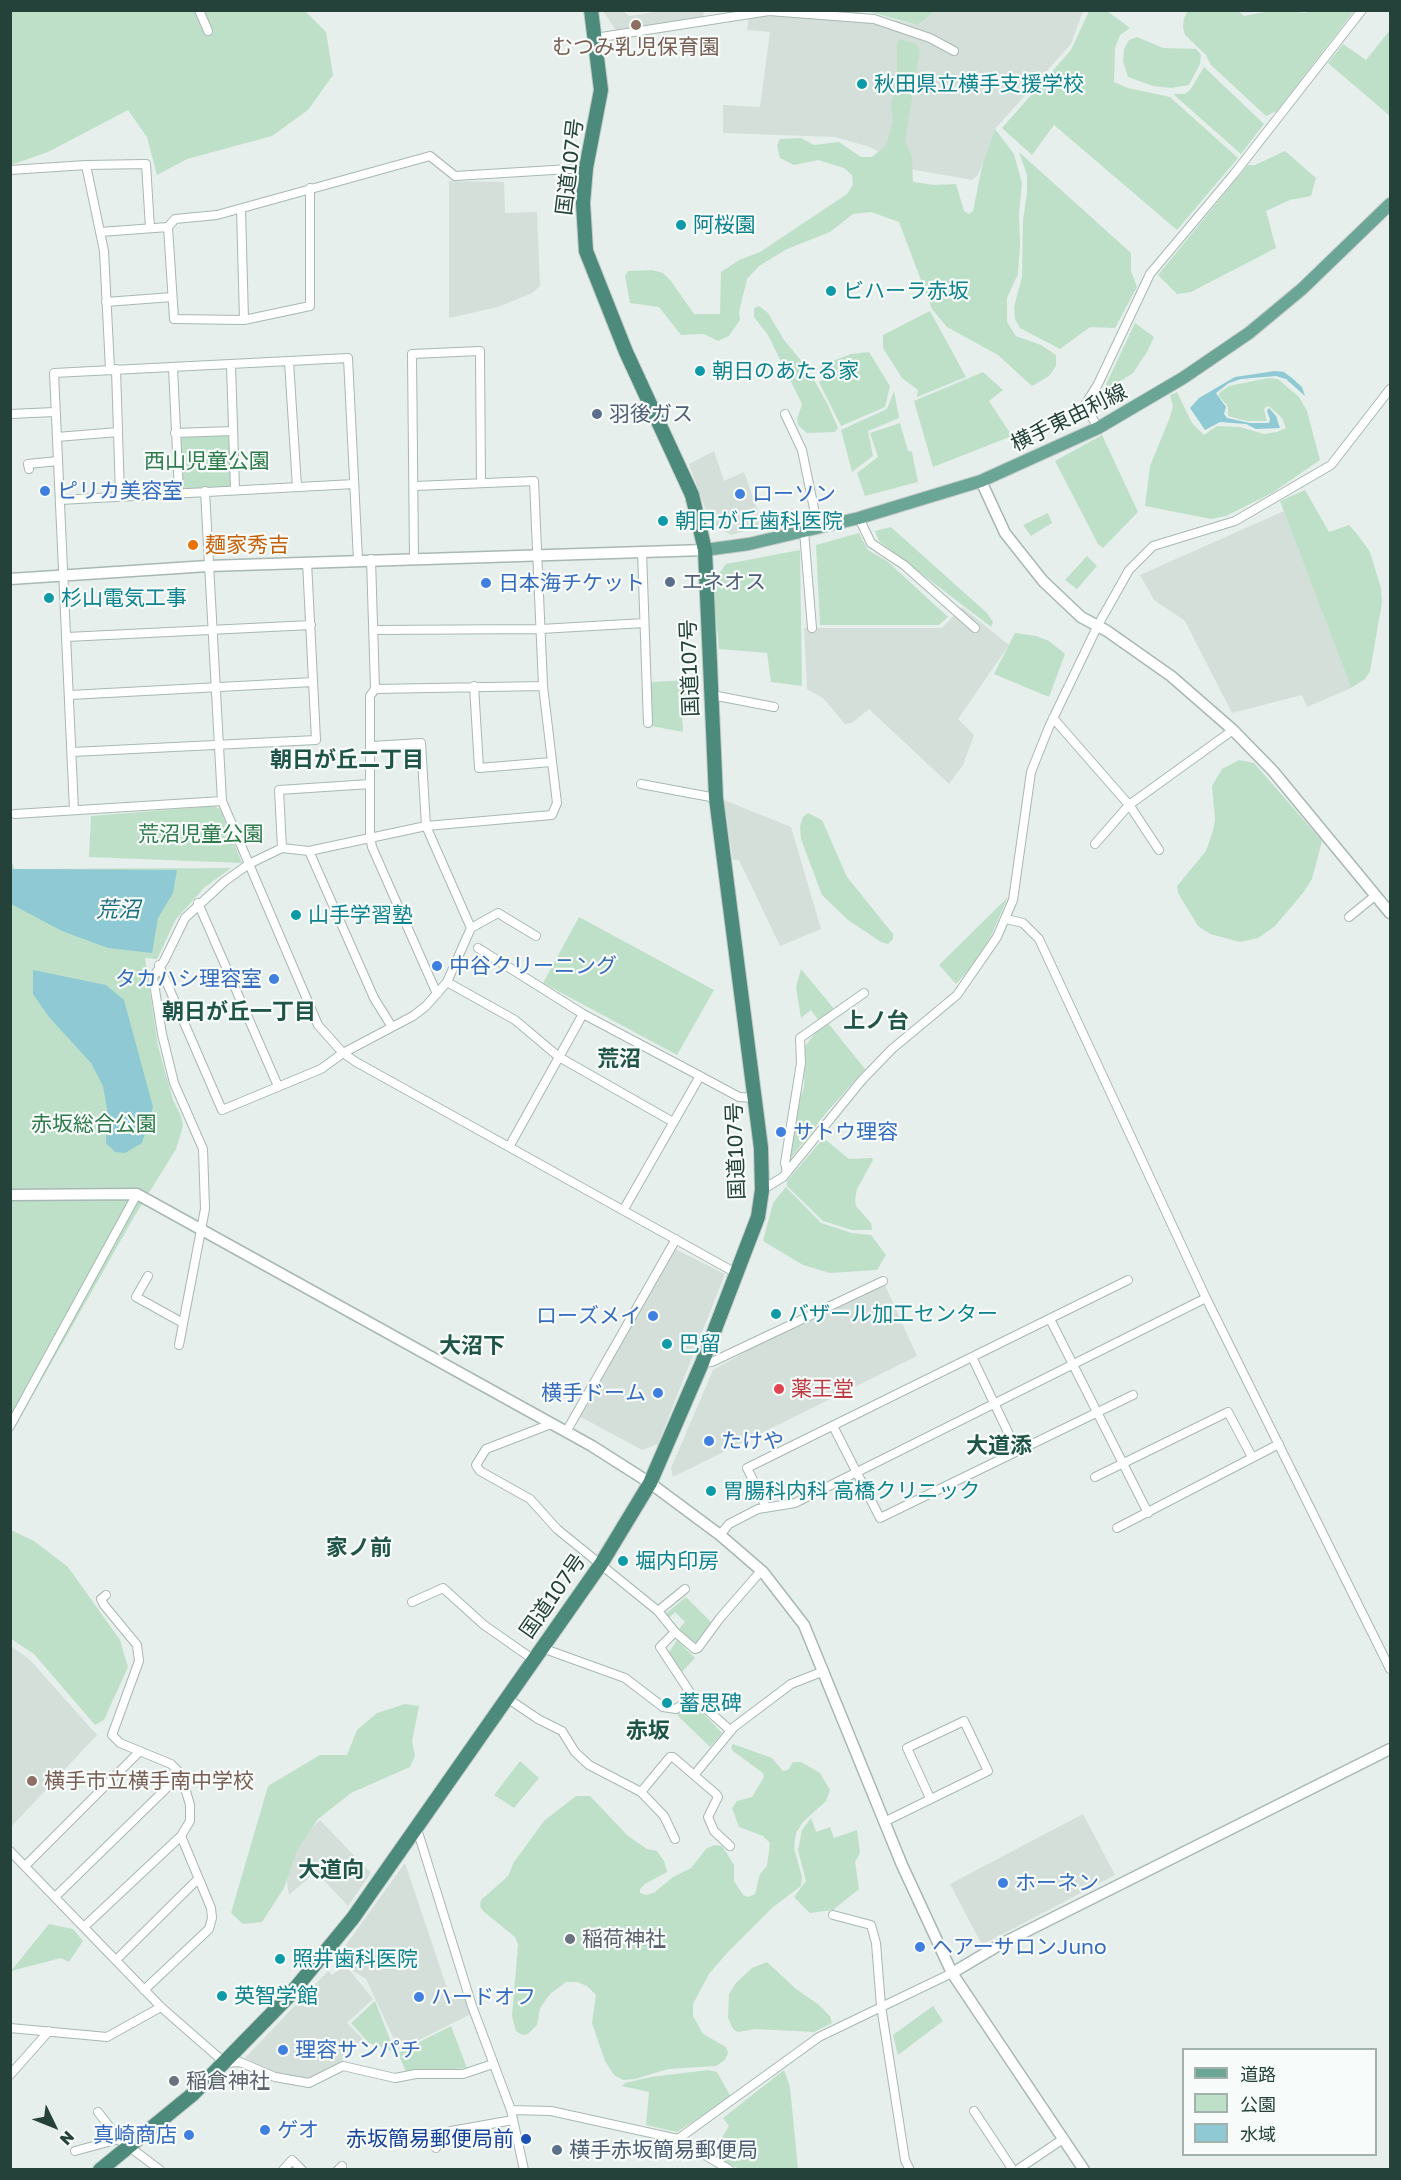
<!DOCTYPE html>
<html>
<head>
<meta charset="utf-8">
<style>
	body { margin:0 }
	#map { position:relative; width:1401px; height:2180px; overflow:hidden; background:#e6efeb; font-family:"Golos Text","Noto Sans JP",sans-serif }
	canvas { display:block }
	.frame { position:absolute; inset:0; border:12px solid #24423a; pointer-events:none }
	.legend { position:absolute; left:1182px; top:2048px; width:195px; height:108px; box-sizing:border-box; background:#f7fbf9; border:2px solid #a3b1ad; margin:0; padding:8px 10px; list-style:none; font-size:18px; color:#24423a }
	.legend li { display:flex; align-items:center; gap:12px; height:30px }
	.legend b { width:30px; border:2px solid #a3b1ad }
	.north { position:absolute; left:24px; top:2096px; width:60px; height:60px; -webkit-text-stroke:4px #f7fbf9; paint-order:stroke; rotate:133deg; font-size:16px; font-weight:700; line-height:24px; text-align:center; color:#24423a }
	.north::after { content:''; display:block; margin:auto; width:21px; height:27px; background:#24423a; clip-path:polygon(50% 0,100% 100%,50% 72%,0 100%) }
</style>
</head>
<body>
<div id="map">
<canvas width="1401" height="2180"></canvas>
<div class="frame"></div>
<ul class="legend">
<li><b style="height:8px;background:#6aa596"></b>道路</li>
<li><b style="height:16px;background:#bfe0c8"></b>公園</li>
<li><b style="height:16px;background:#8ec9d4"></b>水域</li>
</ul>
<div class="north">N</div>
</div>
<script>
const c = document.querySelector('canvas').getContext('2d');
c.lineJoin = 'round';
function paint(path, color) { c.fillStyle = color; c.fill(path, 'evenodd'); }
const poly = rows => new Path2D(rows.map(r => 'M' + r).join(''));
function strokePath(path, color, width, dash) { c.strokeStyle = color; c.lineWidth = width; c.lineCap = dash ? 'butt' : 'round'; c.setLineDash(dash || []); c.stroke(path); }
function label(font, color, halo, rows, align = 'center') {
  c.font = font + ' "Golos Text","Noto Sans JP",sans-serif'; c.lineWidth = 4.5; c.setLineDash([]); c.textBaseline = 'middle'; c.strokeStyle = halo; c.fillStyle = color; for (const [text, x, y, turn = 0] of rows) {
    c.save(); c.translate(x, y); c.rotate((+turn || 0) * Math.PI / 180); c.textAlign = isNaN(turn) ? turn : align; if (halo) c.strokeText(text, 0, 0); c.fillText(text, 0, 0); c.restore();
  }
}
const built = poly([
	[603,11,623,11,629,16,660,11,703,11,704,18,617,32],
	[750,11,854,11,918,25,935,11,1083,11,1071,44,995,129,978,175,972,180,910,169,870,147,835,137,723,133,723,105,760,107,770,32,747,30],
	[449,181,504,182,505,213,537,212,540,286,532,293,498,307,449,318],
	[714,451,724,481,744,472,763,526,731,535,710,522,689,464],
	[1284,511,1351,688,1307,707,1302,695,1232,713,1185,621,1154,600,1140,575],
	[962,607,1009,645,958,719,974,735,963,765,949,784,869,709,852,723,845,724,823,698,807,689,804,628,942,628],
	[724,800,791,827,821,929,780,946,739,860,733,860],
	[675,1249,725,1274,658,1444,642,1450,579,1416],
	[885,1285,917,1356,673,1477,671,1468,713,1370,786,1329],
	[11,1646,29,1659,97,1735,11,1827],
	[1083,1814,1115,1875,982,1945,950,1884],
	[320,1820,371,1873,348,1906,316,1872,289,1895,283,1857],
	[405,1863,450,1997,463,1992,471,2014,399,2050,366,1979,347,1967,373,1999,347,2023,363,2039,341,2061,308,2080,279,2074,245,2058,328,1971,332,1975,344,1966,335,1960]
]);
const green = poly([
	[11,11,305,11,326,32,333,75,308,110,272,136,187,159,157,175,147,137,128,110,48,152,11,165],
	[935,11,918,25,866,11,935,10],
	[1089,11,1107,11,1130,28,1120,35,1115,48,1114,82,1128,88,1170,97,1238,158,1177,230,1054,125,1032,155,1002,128,1071,50],
	[1288,11,1305,13,1309,10,1354,11,1277,111,1266,116,1211,65,1206,55,1185,35,1183,27,1184,18,1188,11,1238,11,1244,16,1270,11],
	[1390,30,1390,116,1328,63,1343,44,1366,60],
	[1137,37,1163,48,1196,49,1201,55,1200,64,1189,85,1171,88,1153,86,1128,77,1123,61,1124,49,1129,40],
	[900,39,916,44,920,50,905,141,912,157,913,182,934,185,956,184,964,211,969,214,973,211,983,162,995,129,1014,154,1022,183,1019,214,1020,244,1018,274,1007,298,1007,322,1016,336,1041,345,1056,355,1056,366,1049,376,1032,386,998,355,947,327,932,309,899,222,871,212,853,214,830,232,787,249,759,266,747,279,739,312,740,320,729,336,718,341,704,334,681,335,659,307,630,303,625,276,628,271,652,270,663,273,671,281,694,314,720,314,721,272,739,260,760,252,847,194,853,185,852,175,844,168,818,160,794,165,780,158,777,145,780,139,801,138,814,145,839,142,861,157,872,157,886,146,893,121,891,106,897,69,897,43],
	[1204,67,1264,124,1241,154,1173,94,1185,94,1190,90],
	[1285,151,1316,178,1311,196,1290,200,1266,211,1276,248,1191,292,1177,294,1158,275,1248,165,1255,165],
	[1019,152,1131,253,1131,271,1137,287,1115,328,1090,327,1060,349,1020,328,1015,319,1014,307,1022,277,1023,220,1027,193,1027,175],
	[759,306,768,313,784,340,808,369,828,405,838,428,835,432,807,433,798,425,797,419,802,404,768,335,754,317,754,308],
	[930,311,966,377,917,397,918,390,902,378,883,348,883,335],
	[1135,323,1154,337,1147,352,1133,373,1102,393],
	[869,352,890,386,885,407,841,426,819,382,827,377,820,366,851,354],
	[983,372,1003,390,989,401,1012,436,933,467,914,401],
	[1268,378,1278,379,1299,397,1307,411,1320,460,1272,493,1226,516,1211,519,1145,506,1150,466,1170,417,1173,406,1170,395,1177,392,1192,423,1204,435,1217,426,1240,427,1264,434,1277,432,1286,428,1282,418,1270,407,1267,406,1264,409,1267,421,1247,421,1228,416,1228,407,1219,396,1219,393,1229,386],
	[894,391,899,418,868,431,873,456,852,472,841,430,887,409],
	[900,423,908,451,912,452,918,482,865,496,857,473,878,457,870,433],
	[228,433,231,436,233,484,230,488,186,489,183,486,180,438,184,435],
	[1102,435,1138,512,1103,548,1098,544,1055,461],
	[1305,490,1329,532,1349,525,1357,534,1370,552,1381,588,1382,603,1370,671,1365,679,1351,688,1280,501],
	[1048,513,1052,523,1031,536,1023,525],
	[891,527,987,613,993,622,991,627,879,541,875,531],
	[859,533,868,550,887,561,948,617,939,625,820,625,816,545],
	[800,550,802,686,771,682,767,653,719,649,712,583,726,564],
	[1087,556,1097,566,1077,589,1065,580],
	[1015,633,1036,636,1049,641,1065,654,1049,697,994,674],
	[690,680,693,713,682,714,683,732,651,726,650,682],
	[1239,760,1254,763,1322,841,1312,879,1303,893,1275,926,1258,938,1240,942,1210,934,1198,926,1178,893,1177,886,1206,851,1213,831,1215,820,1212,786,1222,769],
	[214,806,220,809,242,863,89,857,91,816],
	[808,813,822,820,847,877,893,934,893,939,888,944,881,942,848,920,822,895,801,839,800,826,803,817],
	[10,856,14,869,231,868,205,887,176,919,157,959,145,958,158,1046,173,1100,181,1116,183,1126,176,1149,134,1217,11,1434],
	[1008,897,991,936,975,963,956,984,939,965],
	[579,917,714,990,677,1055,543,983],
	[801,969,835,1010,819,1021,811,1010,801,1018,796,987],
	[828,1023,865,1069,826,1113,788,1162,797,1108,804,1087,805,1046,816,1032],
	[822,1140,826,1140,849,1159,872,1158,873,1160,857,1189,855,1200,856,1206,871,1223,872,1230,852,1230,823,1221,787,1186,787,1181],
	[786,1187,821,1223,852,1233,871,1235,886,1255,877,1270,830,1273,803,1265,763,1241,773,1203],
	[11,1530,34,1541,68,1567,120,1640,128,1667,104,1720,95,1725,34,1654,11,1639],
	[686,1597,712,1623,696,1643,678,1630,685,1622,675,1612,668,1619,664,1615],
	[677,1640,695,1658,681,1673,668,1654],
	[405,1704,419,1706,412,1741,415,1756,410,1767,351,1793,318,1819,297,1850,284,1888,262,1922,243,1924,231,1913,268,1786,320,1755,347,1755,357,1730,377,1713],
	[690,1705,698,1708,722,1733,710,1747,677,1715],
	[733,1744,772,1758,783,1771,788,1770,793,1762,801,1762,820,1773,830,1790,826,1801,803,1822,796,1833,794,1848,802,1877,801,1886,772,1908,727,1953,709,1974,693,2004,693,2016,703,2034,726,2047,728,2053,725,2060,716,2066,668,2069,635,2079,623,2080,614,2075,605,2061,592,2023,596,1995,587,1986,577,1982,566,1982,550,1994,540,2008,537,2025,528,2034,522,2035,516,2031,512,2016,518,1945,515,1937,483,1911,480,1906,481,1900,508,1876,514,1862,544,1821,576,1796,590,1796,628,1836,647,1849,657,1851,664,1861,667,1872,645,1884,640,1889,640,1893,647,1895,655,1892,673,1877,691,1868,706,1849,714,1845,722,1846,726,1852,734,1865,734,1881,743,1895,748,1897,755,1894,760,1874,767,1866,770,1843,763,1836,739,1827,732,1808,737,1801,752,1797,764,1777,763,1773,733,1751,731,1748],
	[520,1761,539,1778,514,1808,494,1795],
	[811,1818,816,1832,830,1827,834,1838,857,1830,860,1853,855,1862,859,1889,833,1910,810,1913,794,1897,806,1881,798,1850,802,1830],
	[49,1924,73,1929,83,1941,69,1962,61,1958,11,1971],
	[767,1962,796,1989,819,2005,830,2016,832,2023,814,2032,755,2029,738,2032,733,2029,728,2018,729,1994,736,1983,752,1968],
	[375,2001,395,2052,369,2043,351,2023],
	[933,2006,943,2021,898,2055,893,2035],
	[451,2026,467,2068,406,2072,398,2053],
	[708,2070,717,2072,731,2097,677,2132,646,2125,649,2092,622,2086,625,2083,651,2077],
	[784,2070,790,2087,798,2169,740,2169,711,2156,729,2126,723,2118]
]);
const water = poly([
	[1275,371,1284,372,1293,379,1302,387,1305,396,1286,379,1276,376,1241,379,1229,383,1216,393,1226,407,1224,414,1227,418,1250,423,1269,423,1270,419,1267,411,1269,408,1276,416,1280,428,1256,429,1246,424,1220,422,1205,430,1190,408,1199,398,1235,377],
	[11,869,13,869,177,870,173,893,158,918,152,953,108,948,62,931,11,904],
	[33,970,106,985,124,1000,153,1107,142,1143,125,1153,115,1152,106,1143,107,1108,103,1086,91,1063,49,1017,33,994]
]);
const minor = poly([
	[199,10,208,31],
	[595,38,769,11,874,19,930,38,954,51],
	[86,165,146,164,150,228],
	[10,170,86,165,104,251,110,369],
	[241,209,244,320],
	[168,227,174,319,244,320,310,306,310,188],
	[100,232,168,227,175,219,217,215,430,156,455,176,586,168],
	[106,302,172,297],
	[289,362,297,487],
	[231,365,235,489],
	[173,368,179,493],
	[116,369,120,496],
	[10,414,55,412],
	[785,414,802,450,818,528],
	[1098,428,1085,405,1098,384,1150,274,1234,174,1362,10],
	[175,433,233,431],
	[57,437,118,432],
	[29,469,28,464,58,461],
	[205,491,222,801,318,1025,343,1053,356,1062,736,1273],
	[60,500,354,484],
	[859,518,871,543,904,565,975,628],
	[804,531,812,628],
	[642,551,648,723],
	[371,559,375,689,370,696,370,836,372,847,437,994],
	[414,559,412,354,480,351,481,483],
	[373,630,541,629,644,623],
	[67,637,311,625],
	[474,686,479,768,551,762],
	[375,689,543,686],
	[70,695,313,682],
	[712,695,774,707],
	[1053,718,1130,806,1159,850],
	[372,746,421,743,426,826,471,928],
	[72,752,316,740,307,562],
	[641,784,716,798],
	[74,810,54,373,348,358,358,560],
	[15,814,222,801],
	[1095,844,1129,805,1233,730],
	[282,848,279,790,370,784],
	[309,851,374,998,392,1027],
	[198,903,278,1086],
	[1349,917,1376,895],
	[1006,919,1023,923,1039,939,1206,1298,1390,1669],
	[478,948,583,1014,700,1076,624,1209],
	[159,965,222,1110,321,1069,343,1053,413,1016,426,1006,447,982,471,928,498,913,536,936],
	[447,982,515,1020,559,1057,673,1122],
	[700,1076,739,1097,756,1098],
	[509,1147,583,1014],
	[787,1172,785,1163,801,1063,800,1038,864,993],
	[762,1190,783,1177,862,1080,892,1049,957,995,997,937,1013,900,1031,772,1049,727,1098,625,1129,570,1153,546,1235,521,1331,465,1390,389],
	[148,1276,136,1297,183,1323],
	[1050,1319,1148,1513],
	[179,1345,205,1209,203,1149,174,1083,162,1034,153,977,164,961,185,918,225,881,249,864,282,848,309,851,426,826,552,815,557,803,543,686,534,481,415,486],
	[972,1357,1017,1451],
	[702,1363,712,1362,883,1281],
	[551,1424,486,1449,476,1465,480,1471,530,1499,557,1529,658,1611,675,1632,660,1647,693,1697,731,1731],
	[10,1426,137,1194],
	[833,1426,880,1518,1133,1395],
	[566,1432,676,1239],
	[1095,1477,1228,1412,1252,1457],
	[766,1507,747,1468,1128,1280],
	[1117,1528,1279,1444],
	[720,1535,729,1524,758,1509,795,1503,1206,1298],
	[106,1595,101,1599,104,1605,137,1645,139,1661,112,1735,120,1743,171,1764,181,1774,190,1805,190,1821,181,1836,211,1908,212,1918,209,1929,144,1990],
	[412,1602,443,1588,484,1625,534,1660],
	[658,1611,685,1589],
	[675,1632,695,1649,698,1648,720,1618,761,1571],
	[542,1648,625,1678,663,1707,676,1709,693,1697],
	[507,1698,538,1719,562,1731,575,1752,589,1765,641,1792,664,1816,675,1839],
	[695,1774,734,1727,791,1684,824,1671],
	[641,1792,670,1757,673,1757,716,1794,718,1797,708,1817,714,1831,730,1846],
	[886,1821,988,1771,964,1721,907,1748,930,1798],
	[417,1829,472,2006,511,2110,524,2170],
	[10,1851,161,2007,225,2063,240,2062,275,2077,309,2083,343,2066,395,2078,416,2074,463,2074,493,2064],
	[25,1866,140,1751],
	[55,1897,181,1774],
	[833,1915,871,1925,876,1943,881,2006,905,2160,910,2170],
	[85,1926,181,1836],
	[116,1960,198,1879],
	[10,2028,107,2037,161,2007],
	[10,2075,49,2031],
	[511,2110,551,2111,678,2139,730,2170],
	[974,2111,1013,2170],
	[98,2112,119,2139],
	[678,2139,819,2037,952,1973],
	[121,2141,130,2131],
	[436,2148,440,2139,451,2131,513,2120],
	[75,2151,119,2139,160,2170],
	[283,2170,292,2160,302,2170],
	[338,2170,342,2166],
	[1017,2170,1063,2139]
]);
const tertiary = poly([
	[981,481,1005,533,1043,581,1081,617,1107,631,1171,676,1233,730,1273,771,1390,913],
	[10,579,208,566,705,550],
	[10,1195,137,1194,592,1446,650,1483,720,1535,763,1572,804,1625,902,1865,952,1973,1084,2170],
	[952,1973,1001,1944,1390,1749]
]);
const primary = poly([
	[705,550,749,544,859,518,981,481,1098,428,1183,378,1249,333,1302,289,1390,204]
]);
const trunk = poly([
	[100,2170,193,2094,289,1996,353,1918,601,1564,650,1483,702,1363,758,1217,762,1190,761,1148,716,798,705,550,692,495,626,352,586,251,583,203,586,168,601,90,591,10]
]);
const markers = [
	[636,25,6,"#8d6e63"],
	[862,84,6,"#0f9aa8"],
	[681,225,6,"#0f9aa8"],
	[831,291,6,"#0f9aa8"],
	[700,371,6,"#0f9aa8"],
	[597,414,6,"#5c6f8a"],
	[45,491,6,"#3f7fe0"],
	[740,494,6,"#3f7fe0"],
	[663,521,6,"#0f9aa8"],
	[193,545,6,"#e8710a"],
	[670,582,6,"#5c6f8a"],
	[486,583,6,"#3f7fe0"],
	[49,598,6,"#0f9aa8"],
	[296,915,6,"#0f9aa8"],
	[437,966,6,"#3f7fe0"],
	[274,979,6,"#3f7fe0"],
	[781,1132,6,"#3f7fe0"],
	[776,1314,6,"#0f9aa8"],
	[653,1316,6,"#3f7fe0"],
	[667,1344,6,"#0f9aa8"],
	[779,1389,6,"#e0444e"],
	[658,1393,6,"#3f7fe0"],
	[709,1441,6,"#3f7fe0"],
	[711,1491,6,"#0f9aa8"],
	[623,1561,6,"#0f9aa8"],
	[667,1703,6,"#0f9aa8"],
	[32,1781,6,"#8d6e63"],
	[1003,1883,6,"#3f7fe0"],
	[570,1939,6,"#6b7280"],
	[920,1947,6,"#3f7fe0"],
	[280,1959,6,"#0f9aa8"],
	[222,1996,6,"#0f9aa8"],
	[419,1997,6,"#3f7fe0"],
	[283,2050,6,"#3f7fe0"],
	[174,2081,6,"#6b7280"],
	[265,2130,6,"#3f7fe0"],
	[189,2135,6,"#3f7fe0"],
	[526,2139,6,"#1a4fb4"],
	[557,2150,6,"#5c6f8a"]
];
const educationNames = [
	["むつみ乳児保育園",636,47],
	["横手市立横手南中学校",44,1781,"left"]
];
const cultureNames = [
	["秋田県立横手支援学校",874,84],
	["阿桜園",693,225],
	["ビハーラ赤坂",843,291],
	["朝日のあたる家",712,371],
	["朝日が丘歯科医院",675,521],
	["杉山電気工事",61,598],
	["山手学習塾",308,915],
	["バザール加工センター",788,1314],
	["巴留",679,1344],
	["胃腸科内科 高橋クリニック",723,1491],
	["堀内印房",635,1561],
	["蓄思碑",679,1703],
	["照井歯科医院",292,1959],
	["英智学館",234,1996]
];
const streetNames = [
	["国道107号",570,167,-83],
	["横手東由利線",1069,418,-26],
	["国道107号",690,668,-92],
	["国道107号",736,1151,-92],
	["国道107号",553,1596,-55]
];
const serviceNames = [
	["羽後ガス",609,414],
	["エネオス",682,582],
	["横手赤坂簡易郵便局",569,2150]
];
const parkNames = [
	["西山児童公園",207,461],
	["荒沼児童公園",201,834],
	["赤坂総合公園",94,1124]
];
const shopNames = [
	["ピリカ美容室",57,491],
	["ローソン",752,494],
	["日本海チケット",498,583],
	["中谷クリーニング",449,966],
	["タカハシ理容室",262,979,"right"],
	["サトウ理容",793,1132],
	["ローズメイ",641,1316,"right"],
	["横手ドーム",646,1393,"right"],
	["たけや",721,1441],
	["ホーネン",1015,1883],
	["ヘアーサロンJuno",932,1947],
	["ハードオフ",431,1997],
	["理容サンパチ",295,2050],
	["ゲオ",277,2130],
	["真崎商店",177,2135,"right"]
];
const foodNames = [
	["麺家秀吉",205,545]
];
const healthNames = [
	["薬王堂",791,1389]
];
const worshipNames = [
	["稲荷神社",582,1939],
	["稲倉神社",186,2081]
];
const transitNames = [
	["赤坂簡易郵便局前",514,2139]
];
const neighbourhoodNames = [
	["朝日が丘二丁目",347,760],
	["朝日が丘一丁目",239,1012],
	["上ノ台",876,1021],
	["荒沼",619,1059],
	["大沼下",472,1346],
	["大道添",999,1446],
	["家ノ前",359,1548],
	["赤坂",648,1731],
	["大道向",331,1870]
];
const waterNames = [
	["荒沼",118,910]
];
paint(built, '#d4dfda');
paint(green, '#bfe0c8');
paint(water, '#8ec9d4');
strokePath(minor, '#a8b8b2', 10);
strokePath(tertiary, '#a8b8b2', 13);
strokePath(primary, '#c2cac8', 14);
strokePath(trunk, '#c2cac8', 16);
strokePath(minor, '#fff', 8);
strokePath(tertiary, '#fff', 10);
strokePath(primary, '#6aa596', 12);
strokePath(trunk, '#4c8a7c', 14);
for (const [x, y, r, color] of markers) { const dot = new Path2D(); dot.arc(x, y, r, 0, 2 * Math.PI); c.fillStyle = color; c.fill(dot); strokePath(dot, '#f7fbf9', 2); }
label('21px', '#785e54', '#f7fbf9', educationNames);
label('21px', '#0d838f', '#f7fbf9', cultureNames, 'left');
label('21px', '#24423a', '#f7fbf9', streetNames);
label('21px', '#4e5e75', '#f7fbf9', serviceNames, 'left');
label('21px', '#2d7a4b', '#f7fbf9', parkNames);
label('21px', '#366cbe', '#f7fbf9', shopNames, 'left');
label('21px', '#c56008', '#f7fbf9', foodNames, 'left');
label('21px', '#be3a42', '#f7fbf9', healthNames, 'left');
label('21px', '#5b616d', '#f7fbf9', worshipNames, 'left');
label('21px', '#164399', '#f7fbf9', transitNames, 'right');
label('bold 22px', '#1f5548', '#f7fbf9', neighbourhoodNames);
label('italic 22px', '#1c6f80', '#f7fbf9', waterNames);
</script>
</body>
</html>
